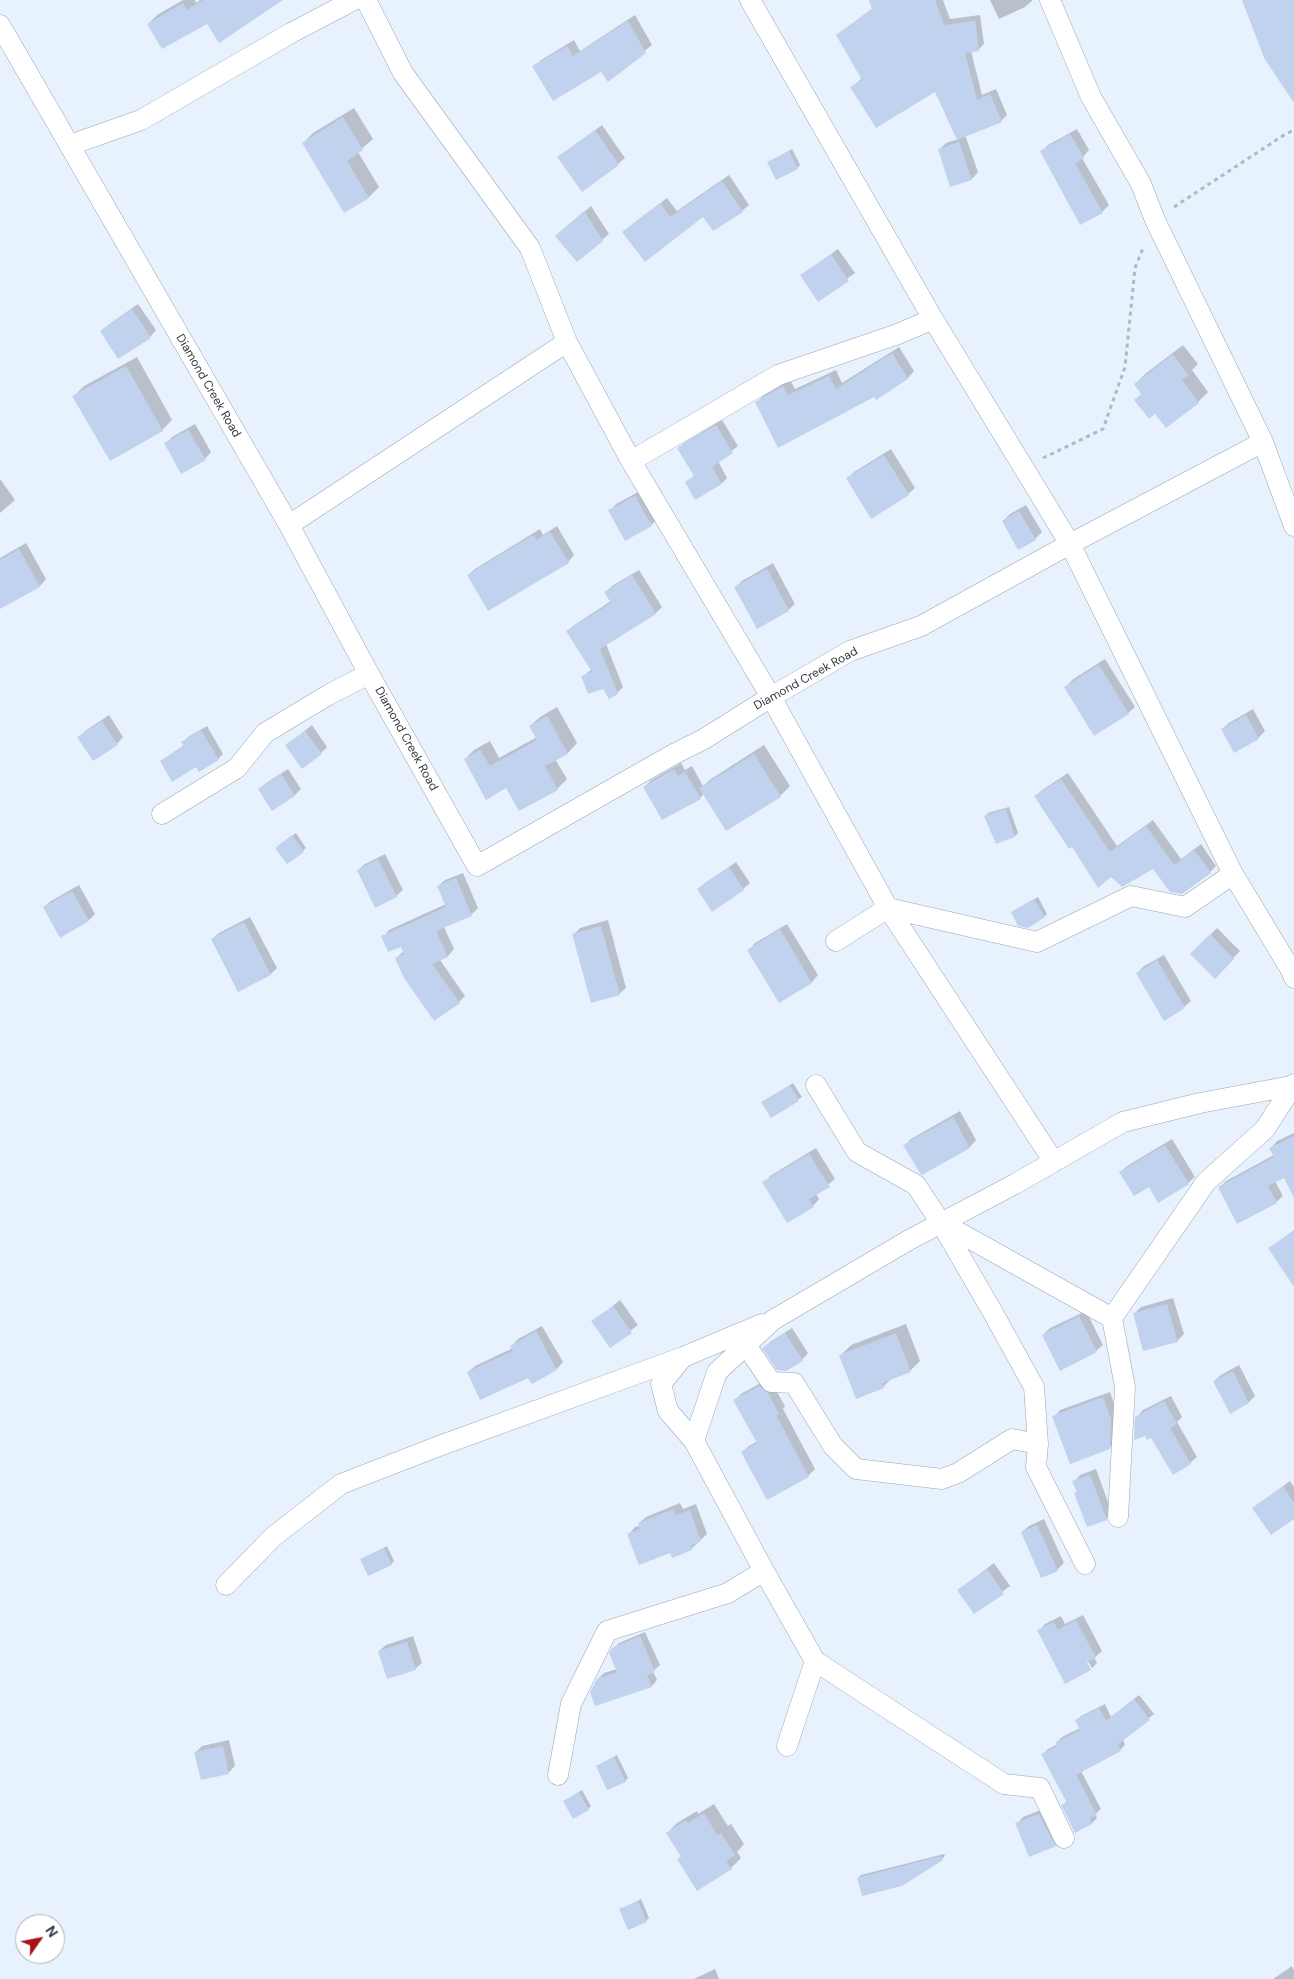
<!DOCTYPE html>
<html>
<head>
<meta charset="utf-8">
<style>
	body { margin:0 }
	#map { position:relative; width:1294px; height:1979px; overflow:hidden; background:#e8f1fe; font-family:"DM Sans",sans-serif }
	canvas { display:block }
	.north { position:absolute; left:15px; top:1914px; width:50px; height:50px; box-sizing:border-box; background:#fff; border:1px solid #aeafb1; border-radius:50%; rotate:57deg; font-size:14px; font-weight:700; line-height:20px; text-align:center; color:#34383d }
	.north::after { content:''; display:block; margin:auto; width:18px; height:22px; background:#a81317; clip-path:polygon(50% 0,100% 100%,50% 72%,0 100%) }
</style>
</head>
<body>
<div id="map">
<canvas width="1294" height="1979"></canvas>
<div class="north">N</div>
</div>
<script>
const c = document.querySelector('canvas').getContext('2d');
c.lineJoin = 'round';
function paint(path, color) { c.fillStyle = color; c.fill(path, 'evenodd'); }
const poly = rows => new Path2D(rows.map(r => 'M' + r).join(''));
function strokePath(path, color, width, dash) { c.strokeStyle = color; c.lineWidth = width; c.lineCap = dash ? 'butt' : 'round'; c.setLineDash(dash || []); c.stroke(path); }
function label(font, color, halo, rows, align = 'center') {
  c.font = font + ' "DM Sans",sans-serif'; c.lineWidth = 4; c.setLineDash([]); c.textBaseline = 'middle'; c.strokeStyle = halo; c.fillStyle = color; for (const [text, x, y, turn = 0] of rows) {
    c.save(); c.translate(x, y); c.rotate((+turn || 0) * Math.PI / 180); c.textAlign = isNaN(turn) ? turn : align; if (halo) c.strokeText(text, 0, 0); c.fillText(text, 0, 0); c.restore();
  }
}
const shadow = poly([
	[183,0,195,0,196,3,200,0,276,0,207,23,148,24,157,15],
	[870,0,943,0,950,19,980,15,984,44,978,50,971,51,982,95,996,89,1007,115,1001,121,965,135,978,172,972,179,951,185,939,150,946,143,958,139,936,91,852,87,862,78,837,35,873,8],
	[990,0,1032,0,1032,1,1025,7,999,19],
	[635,15,652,45,608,80,602,71,534,67,541,60,574,40,580,51],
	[354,108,373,139,358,152,379,187,369,197,345,211,303,143,313,133],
	[602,125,625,158,618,164,559,157],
	[1077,129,1089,150,1082,158,1109,205,1102,212,1081,224,1042,151,1048,145],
	[792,149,800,165,797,168,769,162],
	[729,175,749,205,742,211,630,226,667,198,677,211],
	[591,206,609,234,602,240,563,230],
	[838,249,855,273,818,300,801,276],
	[138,304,156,330,150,337,101,331,108,325],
	[1183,345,1198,364,1192,370,1208,392,1198,402,1166,426,1135,384,1145,374],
	[899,347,914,371,908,378,876,398,874,395,756,403,763,396,790,380,795,389,836,370,842,383],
	[137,357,172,420,162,430,110,460,74,396,84,386],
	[722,420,738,446,718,461,727,478,722,483,687,482,695,475,678,448,684,443],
	[195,424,211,452,205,459,166,444,172,437],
	[891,449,915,488,908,494,847,479,854,472],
	[0,479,15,500,0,513],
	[642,490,658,519,651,525,610,511,616,504],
	[1026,505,1042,532,1035,539,1003,521,1010,514],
	[557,526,574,555,568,562,468,575,475,569,540,529,543,535],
	[26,543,46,579,40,586,1,607,0,558],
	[773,563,795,604,788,610,736,587,742,581],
	[639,570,662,607,656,613,606,644,623,687,617,693,582,677,592,669,567,632,573,626,611,601,606,592,612,586],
	[1105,659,1135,707,1128,713,1066,687,1072,680],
	[557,707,577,743,568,753,555,759,567,779,557,789,519,810,506,787,465,759,474,750,490,741,499,758,537,737,530,726,540,717],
	[1253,709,1265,731,1258,738,1234,751,1222,729,1229,723],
	[109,715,123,737,117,744,79,737,85,731],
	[312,725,327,747,321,753,287,745],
	[207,726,223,754,218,759,197,765,161,761,184,745,183,742,188,737],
	[764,745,790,786,780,796,704,794,700,798,644,787,651,780,681,763,685,770,692,766,703,786,711,779],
	[288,769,301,789,295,795,272,810,259,789,266,783],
	[1068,773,1117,846,1153,820,1181,859,1201,844,1216,866,1210,872,1153,867,1072,845,1036,796,1042,790],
	[1009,807,1018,833,1015,836,986,816,988,813],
	[296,833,306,848,288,863,279,845],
	[385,854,403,890,396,896,358,870,365,864],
	[736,862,750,883,743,889,698,889,705,883],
	[463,873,478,908,472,914,444,927,454,949,448,956,440,960,465,996,459,1002,396,958,404,951,401,945,383,937,389,930,446,904,438,886,445,880],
	[79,885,95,914,89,920,44,907,51,901],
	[1038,897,1047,914,1045,916,1015,910],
	[250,917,277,968,271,974,212,939,219,933],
	[608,920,626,988,619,994,574,934,580,928],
	[787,924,818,975,812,982,780,1001,749,950,755,943],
	[1217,928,1240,951,1215,977,1191,954],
	[1164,955,1191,1001,1184,1007,1137,973,1144,966],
	[793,1083,802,1097,771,1117,763,1102],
	[960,1111,976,1140,970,1147,922,1173,905,1145,911,1139],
	[1294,1133,1294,1172,1275,1181,1283,1196,1276,1202,1220,1187,1226,1181,1274,1155,1271,1148,1277,1141],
	[1172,1139,1195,1177,1188,1183,1149,1186,1120,1172,1127,1166],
	[816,1148,835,1179,816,1194,819,1199,813,1206,764,1183,770,1176],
	[1294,1230,1294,1278,1270,1248],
	[1173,1298,1184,1334,1177,1341,1134,1314,1141,1307],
	[620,1300,638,1325,610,1346,593,1322],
	[1086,1311,1103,1345,1096,1351,1043,1335,1050,1328],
	[906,1324,920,1361,910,1371,893,1377,883,1387,841,1355,851,1345],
	[542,1326,563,1362,557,1369,532,1382,529,1376,468,1372,475,1366,513,1348,512,1346,518,1339],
	[792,1328,808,1353,802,1360,764,1348,770,1342],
	[1239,1365,1255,1396,1249,1402,1214,1381,1221,1375],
	[766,1380,774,1387,785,1406,783,1409,815,1469,808,1476,767,1498,742,1452,749,1446,758,1441,735,1400,741,1394],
	[1110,1392,1117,1412,1116,1441,1109,1448,1054,1417,1060,1410],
	[1171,1396,1182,1417,1177,1422,1197,1457,1190,1463,1173,1473,1152,1436,1137,1417,1143,1410],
	[1096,1469,1112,1513,1106,1519,1075,1493,1078,1491,1074,1482,1080,1475],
	[1290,1481,1294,1487,1294,1517,1254,1508],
	[680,1503,683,1509,696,1504,707,1534,691,1549,670,1552,629,1534,635,1527,640,1526,639,1523,646,1517],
	[1044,1519,1064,1563,1057,1570,1042,1576,1022,1532,1029,1526],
	[387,1546,394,1561,391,1564,361,1560],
	[994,1563,1010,1586,974,1613,958,1590],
	[1083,1615,1102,1651,1094,1658,1097,1663,1092,1668,1085,1656,1083,1657,1089,1669,1091,1669,1065,1682,1039,1631,1045,1624,1061,1616,1065,1624],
	[645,1632,660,1665,653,1671,657,1680,652,1686,596,1705,598,1679,604,1673,617,1669,613,1649,619,1643],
	[413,1636,422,1663,415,1669,379,1651,386,1645],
	[1139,1695,1154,1714,1123,1739,1125,1745,1120,1750,1081,1771,1101,1809,1095,1814,1097,1818,1092,1823,1075,1831,1063,1805,1067,1801,1043,1754,1048,1749,1058,1744,1057,1742,1062,1737,1080,1728,1076,1721,1081,1716,1105,1704,1111,1717],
	[229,1740,235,1766,228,1773,196,1752,202,1746],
	[617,1755,628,1778,625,1781,597,1766],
	[582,1790,591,1806,588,1809,564,1801],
	[714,1804,728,1826,731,1824,744,1844,737,1852,741,1858,731,1868,682,1856,667,1833,677,1823,697,1811,698,1814],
	[1046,1808,1062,1839,1055,1845,1017,1824,1023,1817],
	[944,1854,945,1856,942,1859,858,1878,861,1875],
	[641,1899,649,1918,646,1921,620,1910],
	[1292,1966,1294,1970,1294,1979,1273,1979],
	[715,1969,719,1979,694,1979]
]);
const building = poly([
	[203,0,283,0,219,43,207,24,162,49,147,24,183,3,187,10],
	[869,0,935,0,944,25,975,21,979,51,965,53,977,100,990,94,1002,122,957,140,935,92,876,128,850,87,862,80,836,35,872,9],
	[1242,0,1294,0,1294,103,1264,58],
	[628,21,646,53,608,82,601,72,553,101,532,66,567,46,573,56],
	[343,117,363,150,347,161,369,198,344,213,302,143],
	[595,130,619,165,582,192,557,157],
	[1070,134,1084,158,1075,163,1103,213,1080,225,1040,151],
	[959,142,972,180,950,187,938,149],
	[789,151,798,169,776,180,767,162],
	[722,181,743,212,713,231,703,217,645,262,622,232,660,203,670,217],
	[584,211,603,241,577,262,555,236],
	[831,254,849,281,818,302,800,275],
	[132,309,151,338,118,359,100,331],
	[892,353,908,379,876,400,874,397,778,448,755,402,783,386,788,395,829,376,836,389],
	[1173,354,1188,375,1182,380,1199,403,1166,428,1155,414,1149,419,1134,400,1141,394,1134,384],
	[126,366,163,431,110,461,72,396],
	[716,425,733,453,712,467,722,484,695,500,685,482,694,476,677,448],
	[188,430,206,460,181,474,164,443],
	[884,455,909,495,871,519,846,478],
	[635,496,652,526,625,541,608,510],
	[1019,511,1036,540,1018,550,1002,521],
	[550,532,569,563,488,611,467,575,533,535,536,540],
	[19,549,40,587,0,609,0,560],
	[767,569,789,611,757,629,734,587],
	[632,575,656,614,600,649,618,694,609,699,603,689,588,694,581,676,592,672,566,631,611,603,604,592],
	[1099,665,1129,714,1094,736,1064,687],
	[1246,715,1259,739,1234,753,1221,729],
	[547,716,568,754,545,766,558,790,519,811,506,788,486,800,464,759,480,750,490,766,537,740,529,726],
	[102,721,118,745,93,761,77,737],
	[201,730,219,760,199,772,196,767,172,782,160,761,184,746,181,742],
	[305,731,322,754,302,769,285,745],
	[754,754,781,797,726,831,699,788],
	[674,769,678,776,685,772,701,799,662,820,643,787],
	[281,774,295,796,272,811,258,789],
	[1061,779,1110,852,1146,826,1174,865,1194,850,1211,873,1182,894,1170,892,1153,869,1122,887,1111,877,1098,888,1072,847,1069,849,1034,796],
	[1006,809,1015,837,996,844,984,816],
	[292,835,304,852,287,864,275,848],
	[378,859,397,897,375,908,357,870],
	[729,867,744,890,712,912,697,889],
	[456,878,472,916,436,931,448,957,432,964,460,1003,434,1021,404,978,395,958,404,954,401,947,388,952,381,936,446,907,437,886],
	[72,891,89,921,60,938,43,907],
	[1034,899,1045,917,1028,928,1018,926,1011,912],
	[244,922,271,975,238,992,211,939],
	[601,926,620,995,591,1003,572,934],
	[780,929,812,983,779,1003,747,950],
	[1210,934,1234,959,1215,979,1190,954],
	[1157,960,1185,1008,1164,1021,1136,973],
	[790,1085,799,1101,771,1118,761,1102],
	[953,1117,970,1148,922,1175,920,1173,903,1145],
	[1294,1136,1294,1198,1284,1178,1268,1186,1277,1203,1237,1224,1218,1187,1274,1157,1269,1148],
	[1165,1145,1189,1184,1158,1203,1149,1187,1134,1196,1119,1172],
	[809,1154,830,1187,809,1199,814,1207,787,1223,762,1182],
	[1294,1231,1294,1287,1268,1248],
	[1167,1304,1178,1342,1143,1351,1133,1313],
	[613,1306,632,1333,610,1348,591,1321],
	[1079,1316,1097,1352,1060,1371,1042,1335],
	[536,1331,557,1370,532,1384,528,1378,480,1400,467,1372,513,1351,510,1346],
	[785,1333,803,1361,786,1371,777,1370,762,1348],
	[896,1333,911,1372,882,1383,884,1388,856,1399,839,1355],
	[1233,1371,1249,1403,1230,1414,1213,1381],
	[759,1386,768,1393,779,1414,776,1415,809,1477,767,1500,741,1452,757,1443,733,1400],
	[1103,1397,1111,1419,1110,1449,1070,1464,1052,1416],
	[1164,1401,1177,1424,1170,1428,1191,1464,1173,1475,1151,1438,1147,1440,1145,1436,1134,1440,1135,1417],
	[1090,1475,1107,1520,1087,1527,1074,1493,1077,1492,1072,1481],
	[1283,1486,1294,1503,1294,1519,1271,1535,1252,1508],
	[674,1509,676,1515,690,1510,701,1541,691,1545,692,1550,672,1558,670,1553,639,1565,627,1534,640,1529,638,1523],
	[1037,1525,1058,1571,1041,1578,1021,1532],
	[384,1548,392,1565,368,1576,360,1559],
	[987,1569,1004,1594,974,1614,957,1590],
	[1076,1620,1096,1658,1087,1662,1091,1670,1065,1684,1037,1630,1054,1622,1058,1630],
	[640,1636,655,1672,647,1675,652,1687,595,1706,590,1692,597,1679,617,1672,609,1653,612,1648],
	[407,1642,416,1670,387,1679,378,1651],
	[1134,1699,1150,1720,1118,1744,1121,1751,1076,1775,1097,1815,1090,1818,1092,1824,1075,1833,1061,1805,1067,1803,1041,1754,1057,1746,1056,1742,1080,1730,1075,1720,1099,1708,1106,1721],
	[223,1746,229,1774,201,1780,194,1752],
	[614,1757,626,1782,607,1790,596,1766],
	[579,1792,589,1810,573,1819,563,1801],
	[704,1813,717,1835,721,1833,735,1855,726,1861,732,1869,697,1891,677,1859,681,1857,666,1833,686,1820,688,1823],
	[1039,1814,1056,1846,1029,1857,1015,1823],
	[941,1856,943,1860,902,1886,862,1896,857,1878],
	[638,1901,647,1922,628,1930,619,1909]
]);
const path = poly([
	[1174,207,1284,135,1294,130],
	[1043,458,1103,429,1125,367,1135,268,1143,248]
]);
const minor = poly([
	[366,0,403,73,530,248,567,342,631,461,771,697,888,908,1037,942,1131,896,1185,907,1233,874],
	[750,0,933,319,1070,544,1233,874,1291,970,1294,978],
	[1050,0,1091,97,1141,184,1155,220,1263,442,1294,526],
	[0,25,289,525,369,674,477,866,674,754,704,739,771,697,850,651,921,626,1070,544,1263,442],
	[70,145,141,120,291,33,354,0],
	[631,461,778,375,898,334,933,319],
	[289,525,567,342],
	[162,814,237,768,265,733,328,695,369,674],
	[836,941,888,908,1054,1162],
	[816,1085,857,1152,916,1185,941,1223,992,1311,1034,1387,1038,1444,1036,1467,1085,1564],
	[942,1223,1112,1318,1125,1387,1118,1517],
	[1112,1318,1206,1182,1265,1129,1294,1084],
	[746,1345,771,1382,794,1383,833,1446,856,1469,942,1479,958,1473,1012,1439,1038,1444],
	[683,1357,661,1384,668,1411,694,1441],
	[226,1585,273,1537,341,1484,439,1446,683,1357,762,1324],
	[815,1661,1004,1784,1040,1788,1064,1838],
	[787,1746,815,1661,764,1571,694,1441,717,1372,773,1320,909,1240,1015,1184,1123,1122,1200,1103,1291,1086],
	[558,1775,571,1704,607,1631,728,1593,764,1571]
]);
const streetNames = [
	["Diamond Creek Road",208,386,60],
	["Diamond Creek Road",806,679,-29],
	["Diamond Creek Road",406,739,61]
];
paint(shadow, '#0003');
paint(building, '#c0d2ed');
strokePath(minor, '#9da5b1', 21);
strokePath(path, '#b0b8c2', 3, [4, 4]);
strokePath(minor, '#fff', 20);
label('12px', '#34383d', '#fff', streetNames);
</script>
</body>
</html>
